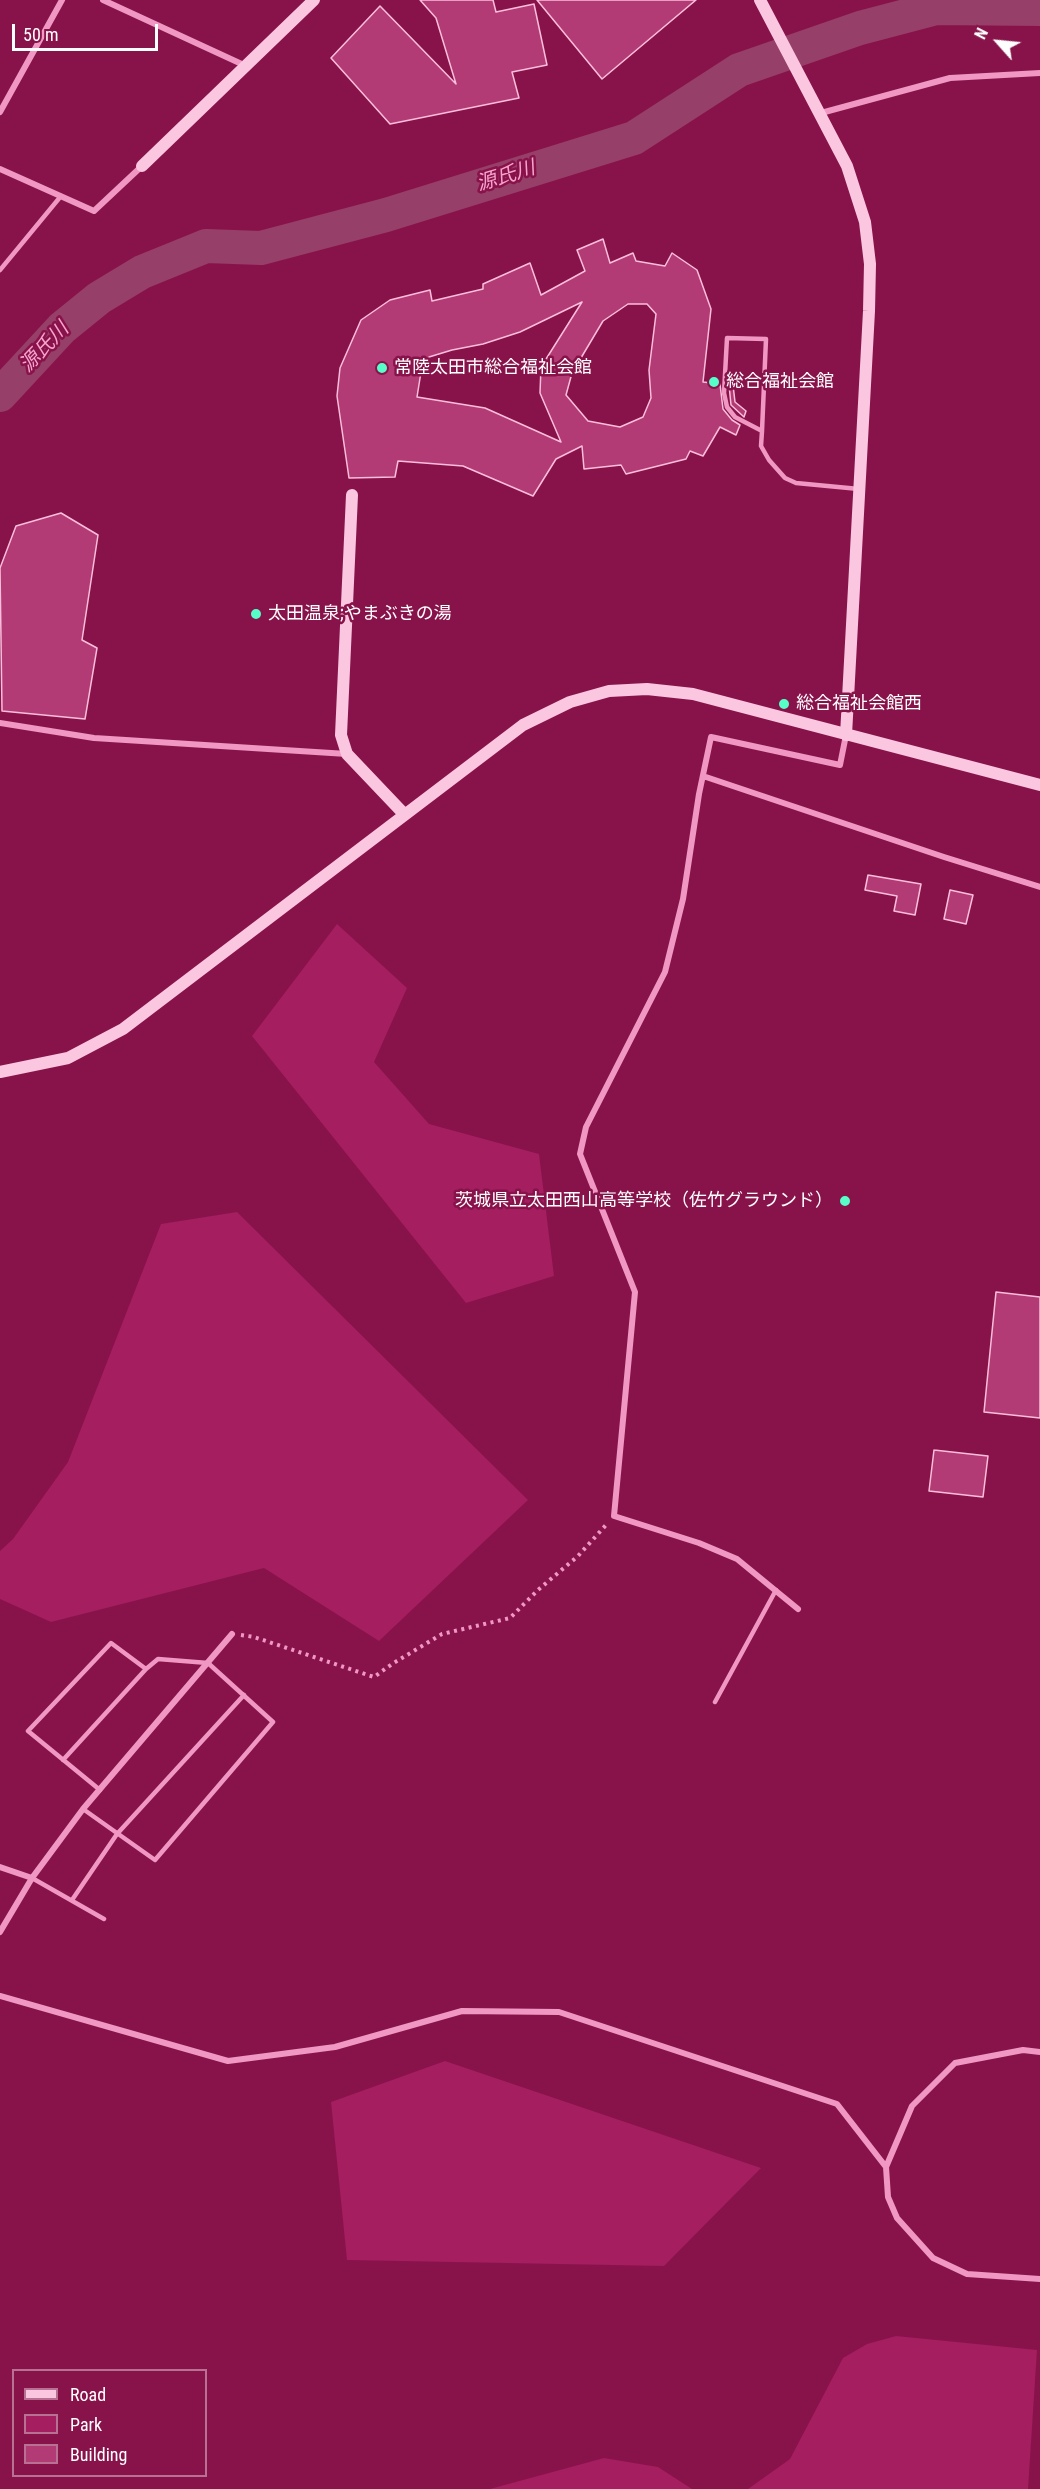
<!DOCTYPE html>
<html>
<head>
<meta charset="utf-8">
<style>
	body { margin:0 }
	#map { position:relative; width:1040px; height:2489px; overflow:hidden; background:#88134b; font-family:"Roboto Condensed",sans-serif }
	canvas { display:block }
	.legend { position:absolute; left:12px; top:2369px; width:195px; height:108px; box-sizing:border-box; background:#88134b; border:2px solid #b87193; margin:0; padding:8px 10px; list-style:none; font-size:18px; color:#fff }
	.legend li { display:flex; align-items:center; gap:12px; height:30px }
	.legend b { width:30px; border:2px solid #b87193 }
	.north { position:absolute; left:968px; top:12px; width:60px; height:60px; -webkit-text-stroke:4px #88134b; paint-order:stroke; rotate:297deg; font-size:16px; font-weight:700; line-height:24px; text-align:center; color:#fff }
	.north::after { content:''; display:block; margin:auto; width:21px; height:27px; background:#fff; clip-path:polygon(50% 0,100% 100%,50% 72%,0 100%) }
	.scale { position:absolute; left:12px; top:24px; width:146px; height:27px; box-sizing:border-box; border:3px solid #fff; border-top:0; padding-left:8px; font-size:18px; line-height:21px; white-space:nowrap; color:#fff; -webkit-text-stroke:4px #88134b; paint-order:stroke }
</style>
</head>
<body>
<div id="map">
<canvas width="1040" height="2489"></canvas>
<ul class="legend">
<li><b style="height:8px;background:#fbc6df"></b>Road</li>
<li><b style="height:16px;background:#a41e60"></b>Park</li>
<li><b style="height:16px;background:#b23b75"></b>Building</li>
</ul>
<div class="north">N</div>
<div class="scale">50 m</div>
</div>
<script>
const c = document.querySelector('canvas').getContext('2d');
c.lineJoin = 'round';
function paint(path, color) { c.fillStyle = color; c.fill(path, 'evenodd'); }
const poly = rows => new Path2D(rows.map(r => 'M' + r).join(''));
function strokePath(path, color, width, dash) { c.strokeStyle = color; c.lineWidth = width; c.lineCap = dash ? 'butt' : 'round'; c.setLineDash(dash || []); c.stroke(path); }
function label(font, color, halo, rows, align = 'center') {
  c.font = font + ' "Roboto Condensed","Noto Sans JP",sans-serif'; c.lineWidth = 5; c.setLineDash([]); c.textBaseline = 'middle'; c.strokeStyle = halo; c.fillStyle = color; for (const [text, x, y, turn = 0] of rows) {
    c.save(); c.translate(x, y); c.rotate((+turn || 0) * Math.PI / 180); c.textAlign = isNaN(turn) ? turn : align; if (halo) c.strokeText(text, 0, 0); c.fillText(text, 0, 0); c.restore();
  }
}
const green = poly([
	[337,924,407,988,374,1062,429,1124,539,1154,554,1276,466,1303,252,1036],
	[237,1212,528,1500,379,1641,264,1568,51,1622,0,1599,0,1551,13,1539,68,1462,161,1224],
	[445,2061,761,2168,664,2266,347,2260,331,2102],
	[896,2336,1037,2350,1028,2489,748,2489,790,2459,843,2358,867,2344],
	[604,2458,658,2467,692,2489,490,2489]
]);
const river = poly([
	[0,395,62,328,99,298,142,272,206,246,261,248,386,215,634,138,739,70,860,28,936,8,1040,9]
]);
const building = poly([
	[420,0,493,0,496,12,534,4,547,65,512,72,519,98,390,124,331,58,380,6,456,84,436,18,420,0],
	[537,0,696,0,602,79,537,0],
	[603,239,610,263,633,253,636,261,665,266,672,253,697,270,711,309,703,382,720,384,723,409,732,420,740,425,736,435,720,427,703,456,690,451,686,459,626,474,621,465,584,469,582,446,556,459,533,496,463,466,398,461,395,477,349,478,337,396,340,368,361,320,390,300,430,290,432,301,483,289,483,284,530,263,541,295,585,271,577,250,603,239],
	[582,302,541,367,540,393,561,442,485,408,417,397,421,372,429,357,452,350,483,344,520,332,582,302],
	[628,304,647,304,656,314,649,370,651,398,643,417,620,427,588,421,566,395,572,373,603,321,628,304],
	[729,385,733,385,735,402,746,411,744,417,731,405,729,385],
	[61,513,98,535,82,640,97,648,85,719,2,711,0,568,16,526,61,513],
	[868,875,921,884,915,915,894,911,897,896,865,890,868,875],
	[950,890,973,895,966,924,944,919,950,890],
	[996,1292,1040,1297,1040,1418,984,1412,996,1292],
	[934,1450,988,1456,983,1497,929,1491,934,1450]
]);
const path = poly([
	[241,1635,254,1637,374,1677,392,1664,442,1634,510,1618,538,1590,578,1556,606,1525]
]);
const lane = poly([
	[0,270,61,196],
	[762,431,735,417,727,407,724,393,727,338,766,339,762,431,761,446,769,460,785,478,796,483,859,489],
	[715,1702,776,1590],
	[63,1760,146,1669],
	[83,1809,155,1860,273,1722,208,1663,158,1659,146,1669,111,1643,28,1731,100,1790],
	[32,1878,104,1919],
	[72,1900,117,1834,244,1695]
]);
const street = poly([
	[103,0,246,66],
	[0,112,62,0],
	[821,113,950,78,1040,73],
	[0,169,94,211,142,166],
	[0,723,94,738,347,754],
	[703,776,944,857,1040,887],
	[798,1609,737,1559,699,1543,614,1516,635,1292,580,1154,586,1127,665,972,683,899,699,794,711,737,840,765,846,735],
	[0,1867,32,1878],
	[0,1932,32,1878,83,1809,232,1634],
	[0,1996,228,2061,335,2047,462,2011,559,2012,837,2104,886,2167],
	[1040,2052,1023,2050,955,2063,912,2106,886,2167,888,2197,897,2218,933,2258,967,2274,1040,2279]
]);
const secondary = poly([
	[760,0,847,166,865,222,870,264,869,311,846,735],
	[142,166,314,0],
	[352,495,341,735,347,754,404,814],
	[0,1072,68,1058,123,1029,523,725,570,702,609,691,647,689,693,694,1040,785]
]);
const markers = [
	[382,368,6,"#57ffc8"],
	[714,382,6,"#57ffc8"],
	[256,614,6,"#57ffc8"],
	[784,704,6,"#57ffc8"],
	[845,1201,6,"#57ffc8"]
];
const poiNames = [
	["常陸太田市総合福祉会館",394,368],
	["総合福祉会館",726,382],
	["太田温泉;やまぶきの湯",268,614],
	["総合福祉会館西",796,704],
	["茨城県立太田西山高等学校（佐竹グラウンド）",833,1201,"right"]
];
const waterNames = [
	["源氏川",506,177,-17],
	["源氏川",45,348,-46]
];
paint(green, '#a41e60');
strokePath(river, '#963f69', 34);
paint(building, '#b23b75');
strokePath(building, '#fcbedc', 1.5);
strokePath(path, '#f098c3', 4, [3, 4.5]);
strokePath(lane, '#f098c3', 4.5);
strokePath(street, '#f098c3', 6);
strokePath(secondary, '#fbc6df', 12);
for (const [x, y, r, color] of markers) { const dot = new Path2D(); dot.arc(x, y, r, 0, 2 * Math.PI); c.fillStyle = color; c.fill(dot); strokePath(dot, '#88134b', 2); }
label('18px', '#fff', '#88134b', poiNames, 'left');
label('italic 20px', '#f7a3cd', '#88134b', waterNames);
</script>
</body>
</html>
